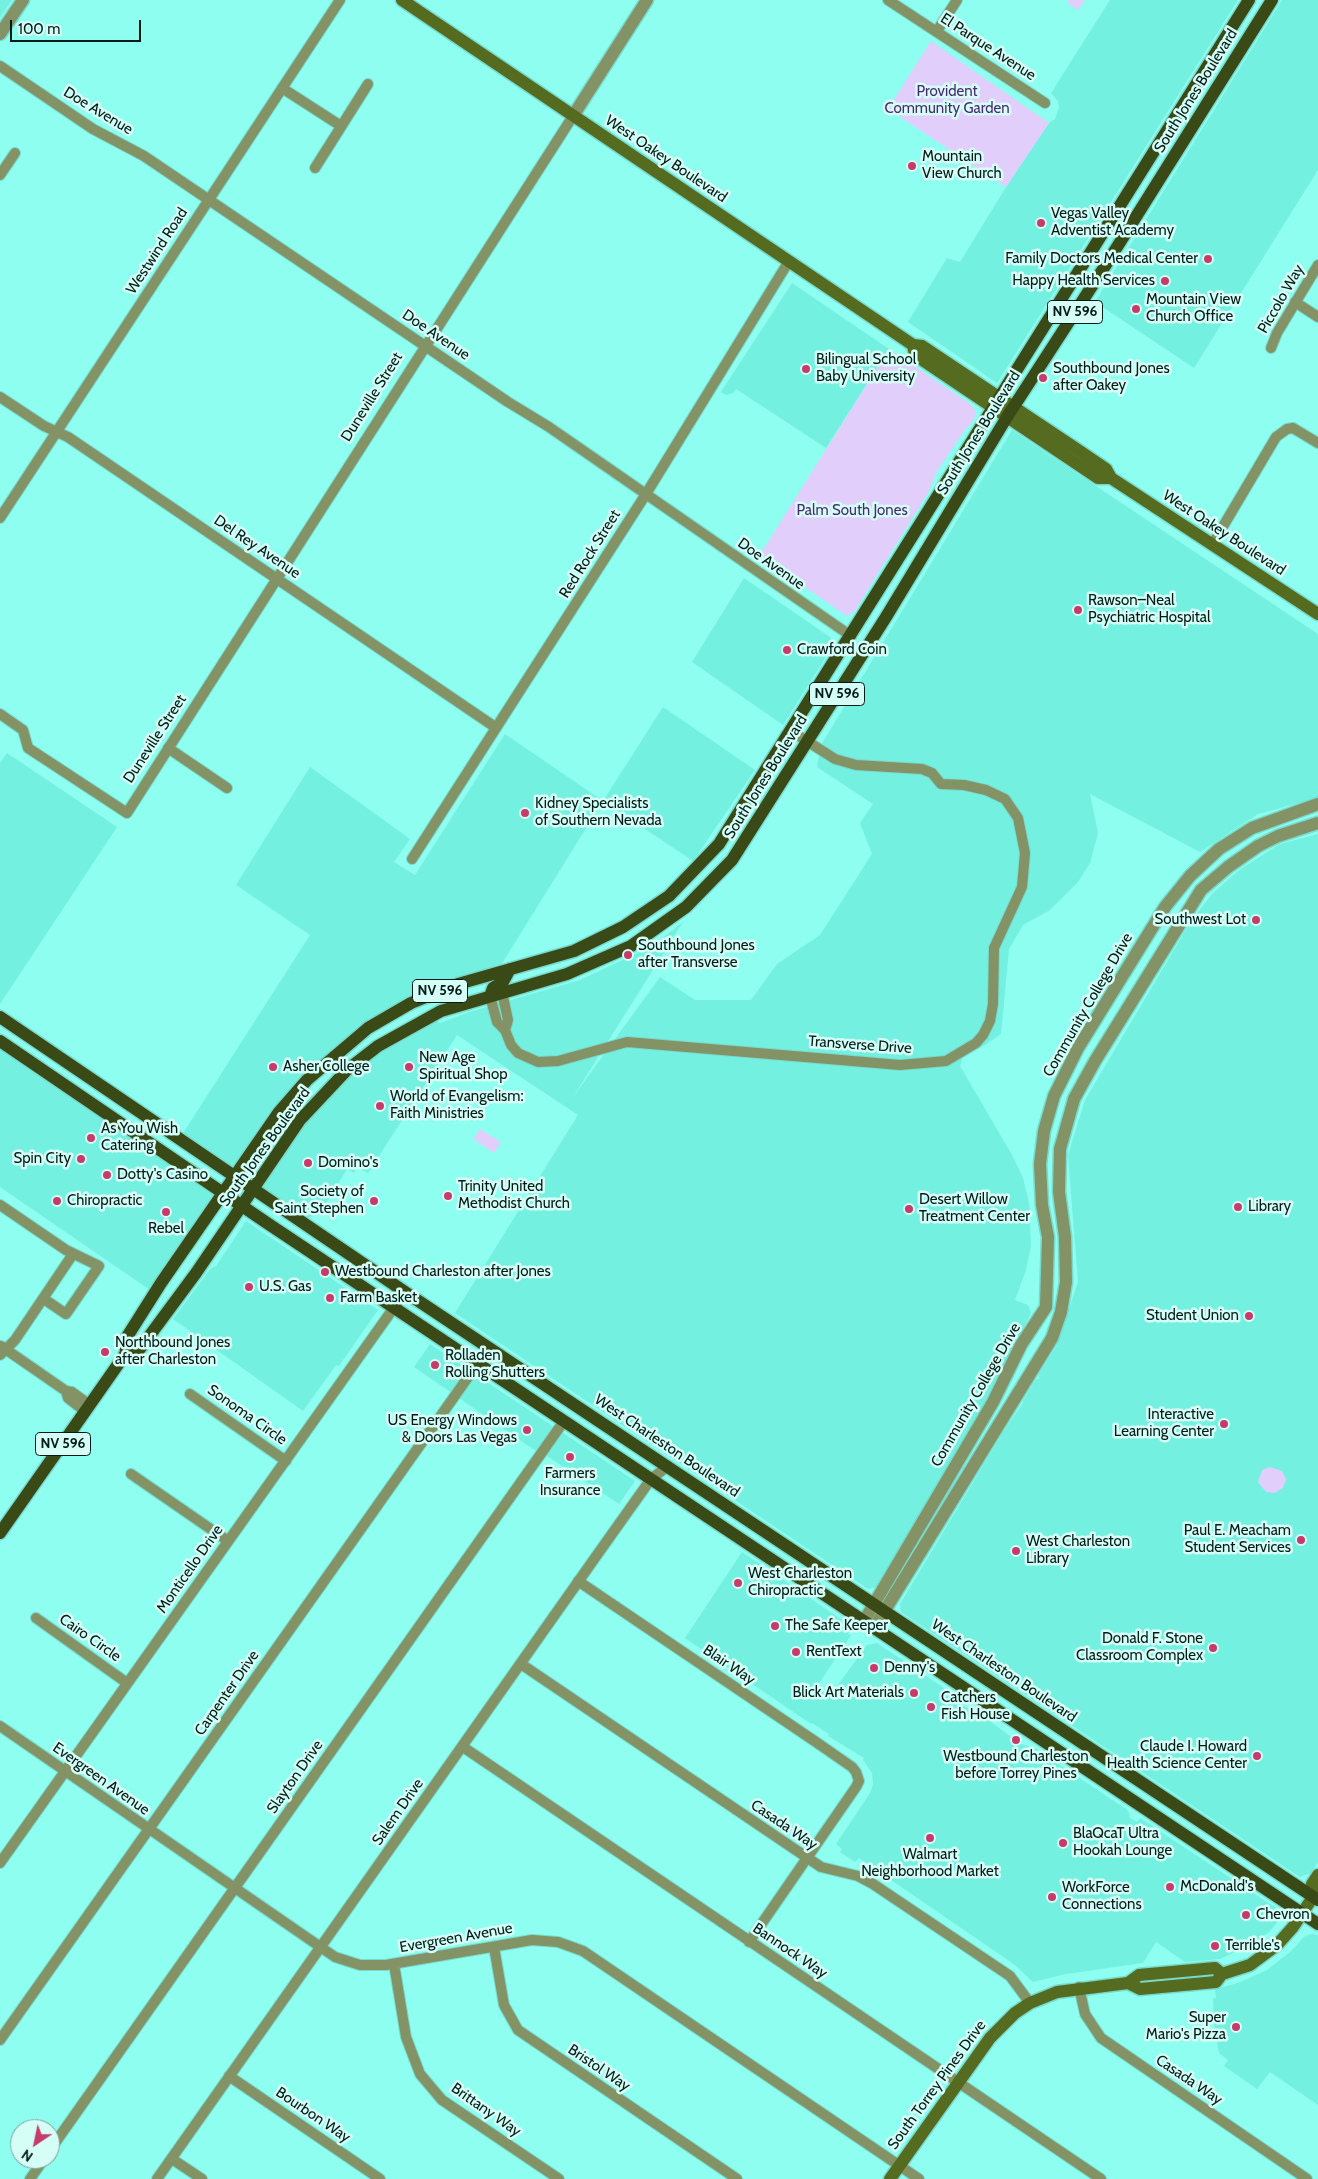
<!DOCTYPE html>
<html>
<head>
<meta charset="utf-8">
<style>
	body { margin:0 }
	#map { position:relative; width:1318px; height:2179px; overflow:hidden; background:#8dfeef; font-family:Cabin,sans-serif }
	canvas { display:block }
	.north { position:absolute; left:10px; top:2119px; width:50px; height:50px; box-sizing:border-box; background:#d5fef7; border:1px solid #81a39e; border-radius:50%; rotate:214deg; font-size:14px; font-weight:700; line-height:20px; text-align:center; color:#031b18 }
	.north::after { content:''; display:block; margin:auto; width:18px; height:22px; background:#c73a6a; clip-path:polygon(50% 0,100% 100%,50% 72%,0 100%) }
	.scale { position:absolute; left:10px; top:20px; width:131px; height:22px; box-sizing:border-box; border:2px solid #031b18; border-top:0; padding-left:6px; font-size:15px; line-height:18px; white-space:nowrap; color:#031b18; -webkit-text-stroke:4px #d5fef7; paint-order:stroke }
</style>
</head>
<body>
<div id="map">
<canvas width="1318" height="2179"></canvas>
<div class="north">N</div>
<div class="scale">100 m</div>
</div>
<script>
const c = document.querySelector('canvas').getContext('2d');
c.lineJoin = 'round';
function paint(path, color) { c.fillStyle = color; c.fill(path, 'evenodd'); }
const poly = rows => new Path2D(rows.map(r => 'M' + r).join(''));
function strokePath(path, color, width, dash) { c.strokeStyle = color; c.lineWidth = width; c.lineCap = dash ? 'butt' : 'round'; c.setLineDash(dash || []); c.stroke(path); }
function label(font, color, halo, rows, align = 'center') {
  c.font = font + ' Cabin,sans-serif'; c.lineWidth = 5; c.setLineDash([]); c.textBaseline = 'middle'; c.strokeStyle = halo; c.fillStyle = color; for (const [text, x, y, turn = 0] of rows) {
    c.save(); c.translate(x, y); c.rotate((+turn || 0) * Math.PI / 180); c.textAlign = isNaN(turn) ? turn : align; if (halo) c.strokeText(text, 0, 0); c.fillText(text, 0, 0); c.restore();
  }
}
const built = poly([
	[0,0,12,0,0,18],
	[1110,0,1238,0,997,383,908,322,947,258,960,262,1006,187,1049,123,1055,119,1059,108,1058,101,1051,93],
	[1282,0,1318,0,1318,170,1194,368,1095,302],
	[792,283,889,349,826,448,736,389,733,393,726,395,721,392],
	[1012,430,1318,634,1318,798,1258,814,1200,852,1090,794,1098,833,1090,863,1078,882,1050,910,1023,925,1009,949,1001,1034,982,1047,963,1054,960,1066,1012,1155,1023,1178,1029,1203,1031,1246,1026,1270,1015,1300,1028,1305,1031,1313,996,1384,880,1586,868,1589,455,1313,578,1115,457,1035,368,1173,357,1167,354,1173,347,1169,319,1215,301,1219,254,1188,347,1070,430,1016,440,1023,469,1012,580,980,652,946,683,922,573,1097,660,977,695,1000,751,1000,777,964,820,935,872,854,860,823,873,804,817,767,821,745],
	[744,578,830,637,832,642,833,646,783,725,692,662],
	[663,707,755,770,693,861,603,801,496,973,411,1003,307,1080,236,1175,180,1138,310,935,236,885,310,767,410,839,394,862,415,875,505,734,603,801],
	[7,753,117,827,0,1004,0,763],
	[1318,834,1318,1862,1311,1873,1300,1877,901,1612,900,1604,1004,1431,1023,1403,1023,1401,1036,1379,1039,1379,1039,1374,1056,1347,1078,1282,1068,1155,1085,1100,1191,921,1212,894,1239,870,1280,844],
	[0,1041,223,1193,150,1290,0,1187],
	[246,1221,378,1310,339,1366,336,1365,303,1411,173,1319,211,1268,216,1266],
	[430,1344,635,1481,619,1504,550,1458,533,1449,414,1367],
	[742,1552,848,1624,850,1629,848,1634,851,1635,816,1688,830,1696,867,1645,877,1643,944,1688,945,1695,990,1721,1019,1743,1036,1749,1126,1809,1130,1814,1129,1817,1137,1822,1140,1818,1276,1908,1279,1920,1269,1932,1252,1944,1220,1959,1185,1962,1156,1942,1143,1963,1066,1974,1033,1982,1015,1965,859,1858,855,1862,840,1852,842,1849,836,1844,870,1793,873,1784,872,1773,863,1760,864,1758,828,1736,829,1734,812,1723,811,1724,685,1638],
	[1312,1934,1318,1935,1318,2105,1270,2072,1257,2089,1224,2066,1228,2060,1219,2053,1214,2023,1213,1998,1216,1998,1215,1989,1238,1983,1267,1970,1291,1951,1305,1936]
]);
const green = poly([
	[1069,0,1085,0,1078,10,1067,3],
	[931,41,1049,123,1006,187,888,109],
	[889,349,972,405,976,413,973,421,964,431,937,471,928,493,854,612,847,616,759,556],
	[480,1129,501,1142,494,1153,473,1139],
	[1270,1467,1282,1471,1286,1479,1283,1488,1275,1493,1266,1492,1258,1482,1262,1470]
]);
const minor = poly([
	[888,0,1045,103],
	[937,31,957,0],
	[0,66,93,129,144,156,508,402,549,427,851,636],
	[282,88,341,126],
	[315,168,368,84],
	[0,175,15,153],
	[1295,302,1318,317],
	[1271,348,1277,333,1318,265],
	[0,397,44,426,68,437,495,727],
	[0,518,340,0],
	[1212,545,1276,437,1287,429,1293,428,1318,443],
	[0,714,23,730,28,748,127,813,573,116],
	[168,748,227,788],
	[412,859,646,494,789,261],
	[502,992,508,1020,505,1030],
	[490,996,497,1022,505,1030,511,1045,518,1053,538,1062,558,1061,627,1042,900,1065,946,1061,976,1043,983,1035,990,1021,993,1004,994,948,1022,887,1025,853,1018,818,1005,799,986,790,964,785,941,784,932,773,922,769,856,765,835,759,791,731],
	[0,1205,66,1250,99,1266,66,1314,44,1299],
	[1,1346,66,1391,72,1392,90,1405],
	[0,1355,15,1340,73,1254],
	[66,1391,68,1398,86,1412],
	[190,1394,286,1461],
	[131,1474,228,1541],
	[578,1581,816,1742,852,1767,856,1772,859,1781,856,1787,749,1942],
	[36,1618,127,1683],
	[521,1664,821,1867,858,1876,873,1884,1010,1976,1030,2003],
	[0,1726,335,1957,360,1965,386,1965,532,1940,558,1942,583,1951,919,2179],
	[463,1747,1101,2179],
	[0,1863,405,1292],
	[494,1947,504,2005,518,2030,737,2179],
	[394,1964,406,2037,420,2074,442,2100,559,2179],
	[1079,1987,1085,2014,1101,2038,1307,2179],
	[0,2040,478,1363],
	[229,2076,380,2179],
	[50,2150,564,1421],
	[172,2159,202,2179],
	[30,2179,44,2159],
	[157,2179,597,1555,651,1479,668,1466]
]);
const tertiary = poly([
	[0,34,23,0],
	[573,116,647,0],
	[864,1621,993,1402,1021,1345,1046,1307,1048,1237,1042,1205,1040,1164,1044,1131,1054,1096,1078,1048,1165,907,1190,876,1219,849,1252,828,1318,804],
	[874,1628,1052,1338,1061,1312,1066,1282,1065,1237,1059,1192,1060,1149,1074,1099,1095,1061,1201,890,1228,867,1258,846,1278,836,1318,823]
]);
const secondary = poly([
	[402,0,913,345,922,346,1081,452,1106,469,1111,478,1318,614],
	[913,345,915,355,1098,478,1111,478],
	[1313,1897,1312,1884,1318,1875],
	[1128,1983,1140,1989,1216,1982,1222,1974,1250,1965,1277,1945,1293,1927,1313,1897,1318,1895],
	[890,2179,990,2038,1015,2013,1030,2003,1057,1992,1128,1983,1139,1975,1215,1968,1222,1974]
]);
const primary = poly([
	[490,996,493,988,503,982,510,969],
	[0,1017,405,1292,1318,1900],
	[0,1041,267,1223,1318,1924],
	[126,1353,139,1350,196,1273,300,1120,347,1070,378,1046,441,1011,567,974,631,946,686,907,732,860,886,617,1007,417,1107,263,1272,0],
	[0,1533,126,1353,125,1340,161,1283,279,1112,307,1080,368,1028,411,1003,458,984,574,951,623,927,669,896,719,844,1249,0]
]);
const markers = [
	[912,166,5,"#c73a6a"],
	[1041,223,5,"#c73a6a"],
	[1208,259,5,"#c73a6a"],
	[1165,281,5,"#c73a6a"],
	[1136,309,5,"#c73a6a"],
	[806,369,5,"#c73a6a"],
	[1043,378,5,"#c73a6a"],
	[1078,610,5,"#c73a6a"],
	[787,650,5,"#c73a6a"],
	[525,813,5,"#c73a6a"],
	[1256,920,5,"#c73a6a"],
	[628,955,5,"#c73a6a"],
	[273,1067,5,"#c73a6a"],
	[409,1067,5,"#c73a6a"],
	[380,1106,5,"#c73a6a"],
	[91,1138,5,"#c73a6a"],
	[81,1159,5,"#c73a6a"],
	[308,1163,5,"#c73a6a"],
	[107,1175,5,"#c73a6a"],
	[448,1196,5,"#c73a6a"],
	[57,1201,5,"#c73a6a"],
	[374,1201,5,"#c73a6a"],
	[1238,1207,5,"#c73a6a"],
	[909,1209,5,"#c73a6a"],
	[166,1212,5,"#c73a6a"],
	[325,1272,5,"#c73a6a"],
	[249,1287,5,"#c73a6a"],
	[330,1298,5,"#c73a6a"],
	[1249,1316,5,"#c73a6a"],
	[105,1352,5,"#c73a6a"],
	[435,1365,5,"#c73a6a"],
	[1224,1424,5,"#c73a6a"],
	[527,1430,5,"#c73a6a"],
	[570,1457,5,"#c73a6a"],
	[1301,1540,5,"#c73a6a"],
	[1016,1551,5,"#c73a6a"],
	[738,1583,5,"#c73a6a"],
	[775,1626,5,"#c73a6a"],
	[1213,1648,5,"#c73a6a"],
	[796,1652,5,"#c73a6a"],
	[874,1668,5,"#c73a6a"],
	[914,1693,5,"#c73a6a"],
	[931,1707,5,"#c73a6a"],
	[1016,1740,5,"#c73a6a"],
	[1257,1756,5,"#c73a6a"],
	[930,1838,5,"#c73a6a"],
	[1063,1843,5,"#c73a6a"],
	[1170,1887,5,"#c73a6a"],
	[1052,1897,5,"#c73a6a"],
	[1246,1915,5,"#c73a6a"],
	[1215,1946,5,"#c73a6a"],
	[1236,2027,5,"#c73a6a"]
];
const shields = [
	[1075,312,55],
	[837,694,55],
	[440,991,55],
	[63,1444,55]
];
const shieldNames = [
	["NV 596",1075,312],
	["NV 596",837,694],
	["NV 596",440,991],
	["NV 596",63,1444]
];
const streetNames = [
	["El Parque Avenue",988,47,33],
	["South Jones Boulevard",1196,91,-58],
	["Doe Avenue",98,111,31],
	["West Oakey Boulevard",666,159,34],
	["Westwind Road",157,251,-57],
	["Piccolo Way",1281,299,-60],
	["Doe Avenue",436,335,34],
	["Duneville Street",372,397,-58],
	["South Jones Boulevard",979,433,-58],
	["West Oakey Boulevard",1224,533,33],
	["Del Rey Avenue",257,547,34],
	["Red Rock Street",590,554,-58],
	["Doe Avenue",771,564,35],
	["Duneville Street",155,739,-57],
	["South Jones Boulevard",766,777,-58],
	["Community College Drive",1088,1005,-60],
	["Transverse Drive",860,1045,4],
	["South Jones Boulevard",265,1147,-54],
	["Community College Drive",976,1395,-60],
	["Sonoma Circle",247,1415,35],
	["West Charleston Boulevard",667,1446,34],
	["Monticello Drive",190,1569,-55],
	["Cairo Circle",90,1638,35],
	["Blair Way",729,1665,34],
	["West Charleston Boulevard",1004,1671,34],
	["Carpenter Drive",227,1693,-55],
	["Slayton Drive",295,1777,-55],
	["Evergreen Avenue",101,1779,35],
	["Salem Drive",398,1812,-55],
	["Casada Way",784,1825,34],
	["Evergreen Avenue",456,1938,-10],
	["Bannock Way",790,1951,34],
	["Bristol Way",599,2068,34],
	["Casada Way",1189,2080,34],
	["South Torrey Pines Drive",937,2085,-54],
	["Brittany Way",486,2110,35],
	["Bourbon Way",313,2115,34]
];
const parkNames = [
	["Provident",947,92],
	["Community Garden",947,109],
	["Palm South Jones",852,511]
];
const poiNames = [
	["Mountain",922,157],
	["View Church",922,174],
	["Vegas Valley",1051,214],
	["Adventist Academy",1051,231],
	["Family Doctors Medical Center",1198,259,"right"],
	["Happy Health Services",1155,281,"right"],
	["Mountain View",1146,300],
	["Church Office",1146,317],
	["Bilingual School",816,360],
	["Baby University",816,377],
	["Southbound Jones",1053,369],
	["after Oakey",1053,386],
	["Rawson–Neal",1088,601],
	["Psychiatric Hospital",1088,618],
	["Crawford Coin",797,650],
	["Kidney Specialists",535,804],
	["of Southern Nevada",535,821],
	["Southwest Lot",1246,920,"right"],
	["Southbound Jones",638,946],
	["after Transverse",638,963],
	["New Age",419,1058],
	["Spiritual Shop",419,1075],
	["Asher College",283,1067],
	["World of Evangelism:",390,1097],
	["Faith Ministries",390,1114],
	["As You Wish",101,1129],
	["Catering",101,1146],
	["Spin City",71,1159,"right"],
	["Domino's",318,1163],
	["Dotty's Casino",117,1175],
	["Trinity United",458,1187],
	["Methodist Church",458,1204],
	["Society of",364,1192,"right"],
	["Saint Stephen",364,1209,"right"],
	["Desert Willow",919,1200],
	["Treatment Center",919,1217],
	["Chiropractic",67,1201],
	["Library",1248,1207],
	["Rebel",166,1229,"center"],
	["Westbound Charleston after Jones",335,1272],
	["U.S. Gas",259,1287],
	["Farm Basket",340,1298],
	["Student Union",1239,1316,"right"],
	["Northbound Jones",115,1343],
	["after Charleston",115,1360],
	["Rolladen",445,1356],
	["Rolling Shutters",445,1373],
	["Interactive",1214,1415,"right"],
	["Learning Center",1214,1432,"right"],
	["US Energy Windows",517,1421,"right"],
	["& Doors Las Vegas",517,1438,"right"],
	["Farmers",570,1474,"center"],
	["Insurance",570,1491,"center"],
	["Paul E. Meacham",1291,1531,"right"],
	["Student Services",1291,1548,"right"],
	["West Charleston",1026,1542],
	["Library",1026,1559],
	["West Charleston",748,1574],
	["Chiropractic",748,1591],
	["The Safe Keeper",785,1626],
	["Donald F. Stone",1203,1639,"right"],
	["Classroom Complex",1203,1656,"right"],
	["RentText",806,1652],
	["Denny's",884,1668],
	["Blick Art Materials",904,1693,"right"],
	["Catchers",941,1698],
	["Fish House",941,1715],
	["Claude I. Howard",1247,1747,"right"],
	["Health Science Center",1247,1764,"right"],
	["Westbound Charleston",1016,1757,"center"],
	["before Torrey Pines",1016,1774,"center"],
	["BlaQcaT Ultra",1073,1834],
	["Hookah Lounge",1073,1851],
	["Walmart",930,1855,"center"],
	["Neighborhood Market",930,1872,"center"],
	["McDonald's",1180,1887],
	["WorkForce",1062,1888],
	["Connections",1062,1905],
	["Chevron",1256,1915],
	["Terrible's",1225,1946],
	["Super",1226,2018,"right"],
	["Mario's Pizza",1226,2035,"right"]
];
paint(built, '#74f0e1');
paint(green, '#e1cefb');
strokePath(minor, '#77dacd', 12);
strokePath(tertiary, '#77dacd', 15);
strokePath(secondary, '#77dacd', 15);
strokePath(primary, '#77dacd', 15);
strokePath(minor, '#839365', 10);
strokePath(tertiary, '#839365', 12);
strokePath(secondary, '#546b20', 12);
strokePath(primary, '#3a4a17', 12);
for (const [x, y, r, color] of markers) { const dot = new Path2D(); dot.arc(x, y, r, 0, 2 * Math.PI); c.fillStyle = color; c.fill(dot); strokePath(dot, '#d5fef7', 2); }
for (const [x, y, w] of shields) { const box = new Path2D(); box.roundRect(x - w / 2, y - 11.5, w, 23, 4); c.fillStyle = '#d5fef7'; c.fill(box); strokePath(box, '#031b18', 1); }
label('bold 14px', '#031b18', null, shieldNames);
label('15px', '#031b18', '#d5fef7', streetNames);
label('15px', '#4d2870', '#d5fef7', parkNames);
label('15px', '#031b18', '#d5fef7', poiNames, 'left');
</script>
</body>
</html>
